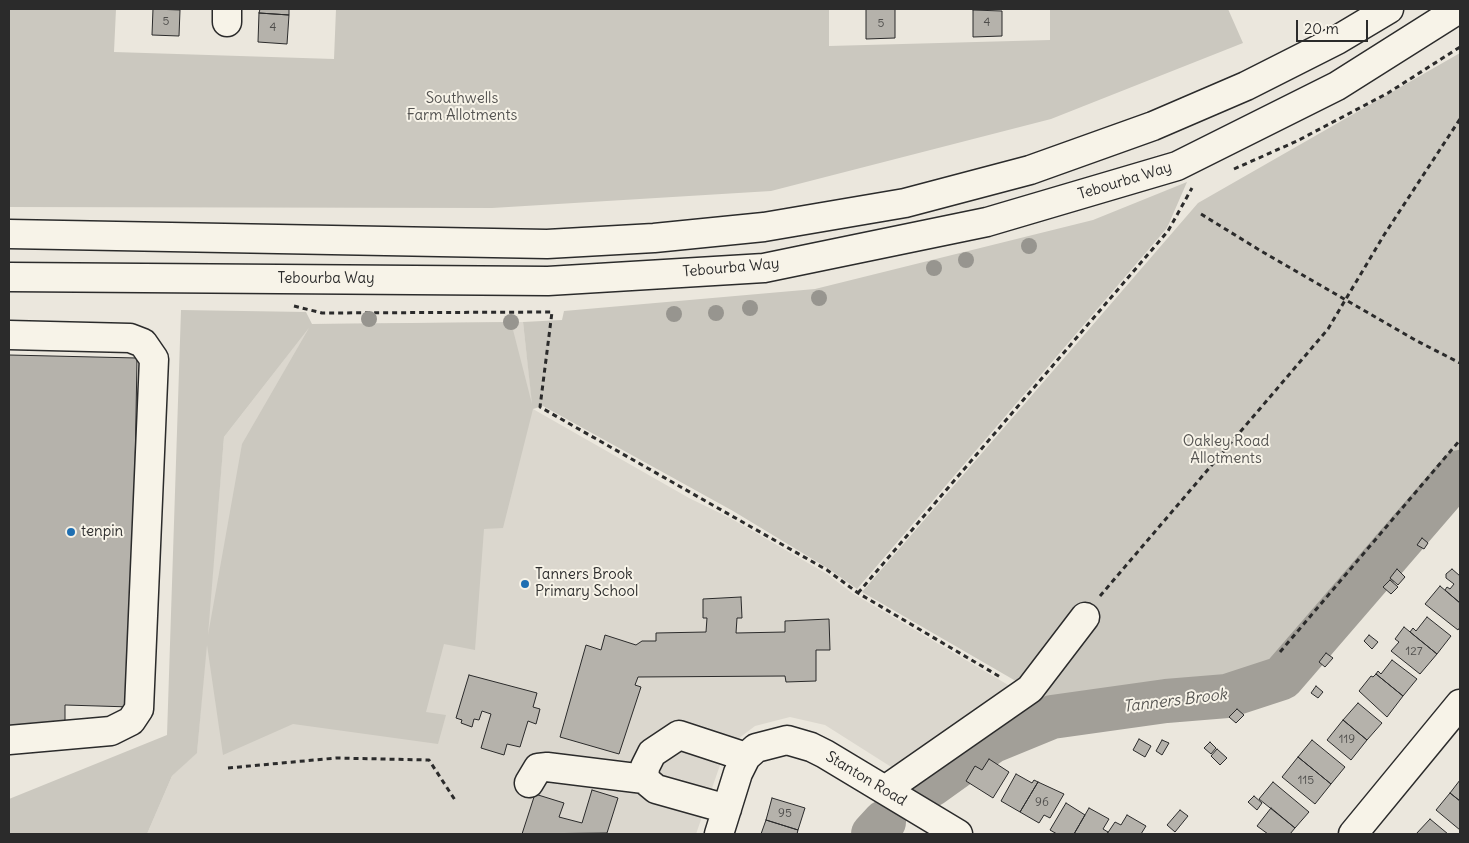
<!DOCTYPE html>
<html>
<head>
<meta charset="utf-8">
<style>
	body { margin:0 }
	#map { position:relative; width:1469px; height:843px; overflow:hidden; background:#ebe7dd; font-family:Delius,sans-serif }
	canvas { display:block }
	.frame { position:absolute; inset:0; border:10px solid #2b2b2b; pointer-events:none }
	.scale { position:absolute; left:1296px; top:20px; width:72px; height:22px; box-sizing:border-box; border:2px solid #2b2b2b; border-top:0; padding-left:6px; font-size:15px; line-height:18px; white-space:nowrap; color:#2b2b2b; -webkit-text-stroke:4px #f7f3e8; paint-order:stroke }
</style>
</head>
<body>
<div id="map">
<canvas width="1469" height="843"></canvas>
<div class="frame"></div>
<div class="scale">20 m</div>
</div>
<script>
const c = document.querySelector('canvas').getContext('2d');
c.lineJoin = 'round';
function paint(path, color) { c.fillStyle = color; c.fill(path, 'evenodd'); }
const poly = rows => new Path2D(rows.map(r => 'M' + r).join(''));
function strokePath(path, color, width, dash) { c.strokeStyle = color; c.lineWidth = width; c.lineCap = dash ? 'butt' : 'round'; c.setLineDash(dash || []); c.stroke(path); }
function label(font, color, halo, rows, align = 'center') {
  c.font = font + ' Delius,sans-serif'; c.lineWidth = 4; c.setLineDash([]); c.textBaseline = 'middle'; c.strokeStyle = halo; c.fillStyle = color; for (const [text, x, y, turn = 0] of rows) {
    c.save(); c.translate(x, y); c.rotate((+turn || 0) * Math.PI / 180); c.textAlign = isNaN(turn) ? turn : align; if (halo) c.strokeText(text, 0, 0); c.fillText(text, 0, 0); c.restore();
  }
}
const built = poly([
	[523,322,533,409,689,498,730,518,827,574,852,593,1015,689,896,770,825,725,790,717,755,726,726,748,696,834,147,834,172,776,197,752,224,437,312,324]
]);
const green = poly([
	[9,9,116,9,114,52,334,59,336,9,829,9,829,46,1050,40,1050,9,1228,9,1243,43,1051,119,771,191,492,208,9,207],
	[1460,53,1460,453,1282,664,1226,676,1169,684,1059,706,862,592,1198,203],
	[1187,182,1167,228,857,589,829,569,733,511,543,406,533,409,503,528,484,529,475,650,444,644,426,712,446,715,438,744,293,724,223,755,207,645,197,753,172,776,147,834,9,834,9,799,167,735,181,310,306,312,312,324,511,322,532,404,523,322,562,320,564,311,815,289,1093,220],
	[309,328,242,444,208,635,224,437]
]);
const river = poly([
	[931,785,991,742,1052,717,1166,701,1227,696,1282,678,1460,472],
	[873,834,884,822]
]);
const building = poly([
	[153,9,180,10,179,36,152,35,153,9],
	[260,9,289,9,289,15,259,13,260,9],
	[866,9,895,9,895,38,866,39,866,9],
	[973,10,1002,11,1002,36,973,37,973,10],
	[259,13,289,15,287,44,258,42,259,13],
	[9,355,137,358,131,707,65,705,65,727,9,726,9,355],
	[1422,538,1428,543,1424,549,1417,545,1422,538],
	[1397,569,1405,577,1398,585,1390,578,1397,569],
	[1452,569,1460,576,1460,603,1445,590,1447,587,1450,589,1454,584,1446,578,1446,574,1452,569],
	[1390,580,1398,587,1391,594,1383,587,1390,580],
	[1440,586,1460,603,1460,627,1458,630,1425,604,1440,586],
	[741,597,742,618,737,618,736,633,785,632,785,621,829,619,830,650,816,650,816,681,786,682,785,676,638,677,635,685,641,687,619,754,560,737,586,645,601,650,605,635,636,645,642,641,656,641,656,633,706,632,707,618,703,618,703,599,741,597],
	[1427,617,1451,636,1437,654,1410,632,1413,628,1416,631,1427,617],
	[1404,627,1437,654,1420,674,1391,651,1399,642,1395,639,1404,627],
	[1369,635,1378,642,1372,649,1364,641,1369,635],
	[1326,653,1333,658,1325,667,1319,662,1326,653],
	[1392,660,1417,679,1403,696,1376,674,1378,671,1381,674,1392,660],
	[1376,674,1403,696,1387,717,1359,691,1371,676,1373,677,1376,674],
	[469,675,537,693,533,707,540,709,536,724,528,721,520,747,507,744,504,755,481,748,491,714,482,711,479,720,474,719,472,727,461,723,462,720,456,718,469,675],
	[1316,686,1323,692,1318,698,1311,693,1316,686],
	[1358,703,1382,723,1367,740,1343,720,1358,703],
	[1237,709,1244,715,1236,723,1229,717,1237,709],
	[1343,720,1367,740,1351,760,1327,740,1343,720],
	[1139,739,1151,746,1145,757,1133,750,1139,739],
	[1162,740,1169,743,1162,755,1156,751,1162,740],
	[1312,740,1345,767,1331,784,1298,757,1312,740],
	[1210,742,1216,748,1211,754,1204,748,1210,742],
	[1217,749,1227,758,1220,765,1211,756,1217,749],
	[1298,757,1331,784,1315,804,1282,777,1298,757],
	[989,759,1009,772,993,798,966,781,975,766,982,770,989,759],
	[1016,774,1032,783,1034,780,1038,782,1020,812,1001,801,1016,774],
	[1460,780,1460,801,1450,793,1460,780],
	[1038,782,1064,794,1050,818,1044,815,1039,823,1020,812,1038,782],
	[1273,782,1309,812,1295,828,1259,799,1273,782],
	[592,790,618,798,607,833,522,834,535,794,564,803,559,817,582,823,592,790],
	[1450,793,1460,801,1460,830,1436,810,1450,793],
	[1254,796,1262,803,1257,810,1248,802,1254,796],
	[772,798,805,808,798,830,766,820,772,798],
	[1066,803,1085,815,1074,834,1057,834,1050,830,1066,803],
	[1089,808,1109,819,1103,829,1108,832,1107,834,1074,834,1089,808],
	[1271,808,1295,828,1290,834,1268,834,1257,826,1271,808],
	[1180,810,1188,816,1175,832,1167,825,1180,810],
	[1127,815,1146,826,1141,834,1107,834,1115,822,1121,825,1127,815],
	[1430,819,1448,834,1416,834,1430,819],
	[766,820,798,830,797,834,761,834,766,820]
]);
const path = poly([
	[1234,169,1297,141,1388,93,1460,47],
	[1201,214,1261,251,1417,341,1460,363],
	[294,306,322,313,552,312,540,407,827,570,858,593,1002,678],
	[858,593,1168,231,1192,188],
	[1100,596,1328,329,1384,235,1460,119],
	[1280,652,1460,440],
	[228,768,336,758,429,760,455,800]
]);
const minor = poly([
	[227,22,227,9],
	[9,335,130,338,143,343,154,359,139,709,131,721,111,731,9,740],
	[529,783,538,768,547,767,644,779],
	[885,790,1030,689,1085,617],
	[727,809,656,789,644,779,645,767,652,753,679,735,746,757],
	[719,834,738,773,746,757,756,748,787,740,811,747,825,754,958,834],
	[1353,834,1460,704]
]);
const major = poly([
	[9,234,547,244,654,238,764,227,905,203,1030,170,1153,126,1246,86,1337,40,1389,9],
	[9,277,548,281,764,268,987,222,1177,166,1337,86,1459,9]
]);
const trees = [
	[1029,246],
	[966,260],
	[934,268],
	[819,298],
	[750,308],
	[716,313],
	[674,314],
	[369,319],
	[511,322]
];
const markers = [
	[71,532,5,"#1f6fb2"],
	[525,584,5,"#1f6fb2"]
];
const numberNames = [
	["5",166,22],
	["4",987,23],
	["5",881,24],
	["4",273,28],
	["127",1414,652],
	["119",1347,740],
	["115",1306,781],
	["96",1042,803],
	["95",785,814]
];
const parkNames = [
	["Southwells",462,99],
	["Farm Allotments",462,116],
	["Oakley Road",1226,442],
	["Allotments",1226,459]
];
const streetNames = [
	["Tebourba Way",1125,181,-17],
	["Tebourba Way",731,268,-5],
	["Tebourba Way",326,279],
	["Stanton Road",866,779,31]
];
const poiNames = [
	["tenpin",81,532],
	["Tanners Brook",535,575],
	["Primary School",535,592]
];
const waterNames = [
	["Tanners Brook",1175,701,-7]
];
paint(built, '#dbd7ce');
paint(green, '#cbc8bf');
strokePath(river, '#a29f98', 44);
paint(building, '#b5b2ab');
strokePath(building, '#2b2b2b', 1);
strokePath(minor, '#2b2b2b', 31);
strokePath(major, '#2b2b2b', 31);
strokePath(path, '#2b2b2b', 3, [5, 4]);
strokePath(minor, '#f7f3e8', 28);
strokePath(major, '#f7f3e8', 28);
c.fillStyle = '#97958f';
for (const [x, y] of trees) { c.beginPath(); c.arc(x, y, 8, 0, 2 * Math.PI); c.fill(); }
for (const [x, y, r, color] of markers) { const dot = new Path2D(); dot.arc(x, y, r, 0, 2 * Math.PI); c.fillStyle = color; c.fill(dot); strokePath(dot, '#f7f3e8', 2); }
label('12px', '#4e4d4b', null, numberNames);
label('15px', '#535250', '#f7f3e8', parkNames);
label('15px', '#2b2b2b', '#f7f3e8', streetNames);
label('15px', '#2b2b2b', '#f7f3e8', poiNames, 'left');
label('italic 16px', '#555451', '#f7f3e8', waterNames);
</script>
</body>
</html>
